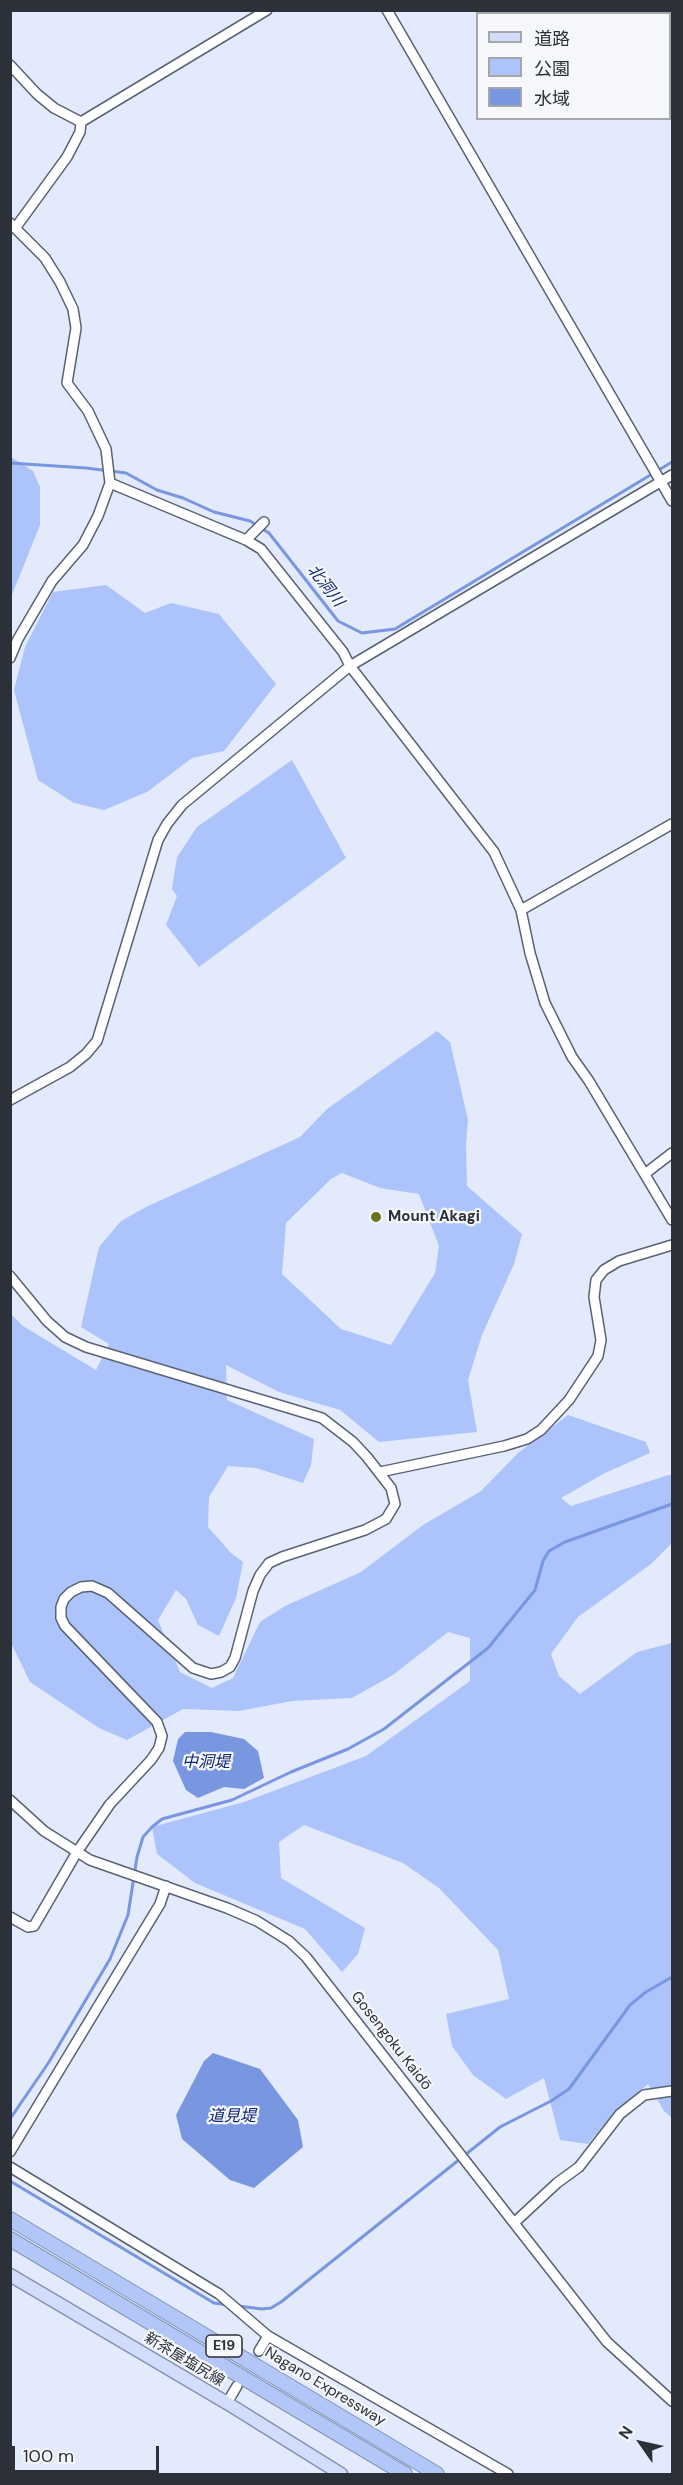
<!DOCTYPE html>
<html>
<head>
<meta charset="utf-8">
<style>
	body { margin:0 }
	#map { position:relative; width:683px; height:2485px; overflow:hidden; background:#e2eafb; font-family:"DM Sans","Noto Sans JP",sans-serif }
	canvas { display:block }
	.frame { position:absolute; inset:0; border:12px solid #2c3038; pointer-events:none }
	.legend { position:absolute; left:476px; top:12px; width:195px; height:108px; box-sizing:border-box; background:#f5f7fb; border:2px solid #a5a7ad; margin:0; padding:8px 10px; list-style:none; font-size:18px; color:#2c3038 }
	.legend li { display:flex; align-items:center; gap:12px; height:30px }
	.legend b { width:30px; border:2px solid #a5a7ad }
	.north { position:absolute; left:611px; top:2413px; width:60px; height:60px; -webkit-text-stroke:4px #f5f7fb; paint-order:stroke; rotate:304deg; font-size:16px; font-weight:700; line-height:24px; text-align:center; color:#2c3038 }
	.north::after { content:''; display:block; margin:auto; width:21px; height:27px; background:#2c3038; clip-path:polygon(50% 0,100% 100%,50% 72%,0 100%) }
	.scale { position:absolute; left:12px; top:2446px; width:147px; height:27px; box-sizing:border-box; border:3px solid #2c3038; border-top:0; padding-left:8px; font-size:18px; line-height:21px; white-space:nowrap; color:#2c3038; -webkit-text-stroke:4px #f5f7fb; paint-order:stroke }
</style>
</head>
<body>
<div id="map">
<canvas width="683" height="2485"></canvas>
<div class="frame"></div>
<ul class="legend">
<li><b style="height:8px;background:#d1ddfa"></b>道路</li>
<li><b style="height:16px;background:#acc4fb"></b>公園</li>
<li><b style="height:16px;background:#7897e0"></b>水域</li>
</ul>
<div class="north">N</div>
<div class="scale">100 m</div>
</div>
<script>
const c = document.querySelector('canvas').getContext('2d');
c.lineJoin = 'round';
function paint(path, color) { c.fillStyle = color; c.fill(path, 'evenodd'); }
const poly = rows => new Path2D(rows.map(r => 'M' + r).join(''));
function strokePath(path, color, width, dash) { c.strokeStyle = color; c.lineWidth = width; c.lineCap = dash ? 'butt' : 'round'; c.setLineDash(dash || []); c.stroke(path); }
function label(font, color, halo, rows, align = 'center') {
  c.font = font + ' "DM Sans","Noto Sans JP",sans-serif'; c.lineWidth = 4.5; c.setLineDash([]); c.textBaseline = 'middle'; c.strokeStyle = halo; c.fillStyle = color; for (const [text, x, y, turn = 0] of rows) {
    c.save(); c.translate(x, y); c.rotate((+turn || 0) * Math.PI / 180); c.textAlign = isNaN(turn) ? turn : align; if (halo) c.strokeText(text, 0, 0); c.fillText(text, 0, 0); c.restore();
  }
}
const green = poly([
	[11,457,33,471,40,487,40,525,11,597],
	[106,585,145,613,171,603,219,614,276,684,224,751,192,758,147,792,104,810,74,803,38,780,14,690,25,647,53,592],
	[292,760,346,858,199,967,166,925,177,896,172,889,177,857,197,827],
	[437,1031,450,1042,468,1120,466,1144,467,1186,522,1234,514,1264,482,1335,468,1380,477,1432,379,1442,340,1410,279,1392,226,1365,227,1400,314,1439,311,1465,303,1483,256,1468,228,1466,209,1497,208,1527,231,1553,243,1562,236,1598,219,1636,198,1625,186,1599,176,1590,158,1620,180,1672,212,1688,233,1678,260,1622,285,1606,361,1572,423,1525,481,1491,518,1453,568,1415,646,1442,650,1453,605,1473,561,1498,571,1506,672,1474,672,1543,651,1564,578,1617,551,1654,559,1676,580,1694,637,1652,672,1643,672,2118,664,2111,648,2084,616,2111,588,2144,560,2140,544,2078,506,2099,473,2075,452,2046,446,2014,509,1999,498,1950,439,1888,403,1863,304,1825,279,1842,281,1878,365,1928,358,1954,342,1972,305,1929,195,1883,157,1854,152,1827,244,1802,366,1756,470,1681,470,1638,448,1632,393,1675,352,1698,292,1701,239,1711,183,1709,127,1740,99,1728,30,1682,11,1643,11,1314,23,1326,96,1370,109,1344,81,1327,99,1247,121,1221,146,1207,300,1137,327,1109],
	[342,1173,380,1188,419,1194,439,1246,435,1273,391,1345,341,1329,282,1274,286,1223,331,1179]
]);
const water = poly([
	[185,1732,211,1732,244,1739,258,1751,264,1778,244,1789,224,1787,198,1798,186,1790,173,1761,178,1739],
	[213,2053,260,2069,298,2120,303,2147,254,2188,230,2180,182,2139,176,2115,204,2061]
]);
const stream = poly([
	[10,463,86,468,126,473,157,490,183,498,214,512,250,521,269,533,338,621,362,633,395,629,672,462],
	[10,2119,49,2062,110,1959,128,1915,137,1857,143,1837,152,1827,162,1819,232,1800,291,1772,348,1749,384,1729,488,1648,535,1590,543,1561,549,1551,565,1542,672,1504],
	[10,2181,214,2303,228,2305],
	[238,2306,262,2309,271,2308,281,2302,500,2127,551,2101,569,2089,630,2005,646,1992,672,1977]
]);
const minor = poly([
	[387,10,672,501],
	[10,65,37,94,54,108,81,122],
	[10,223,45,258,60,282,73,309,76,328,67,383,88,411,106,449,110,483,98,516,83,545,52,581,18,639,10,658],
	[16,227,67,157,80,132,81,122,267,10],
	[110,483,246,540,261,549,343,652,350,666,494,852,521,910,530,953,545,1003,572,1057,589,1081,672,1220],
	[246,540,264,522],
	[521,910,672,824],
	[10,1100,70,1067,86,1054,97,1041,158,840,167,824,182,805,350,666,672,475],
	[646,1173,672,1153],
	[10,1276,47,1321,65,1337,86,1347,322,1418,353,1442,367,1457,391,1488,395,1504,386,1519,365,1530,282,1557,269,1563,260,1575,253,1591,235,1658,230,1667,221,1672,211,1674,193,1668,108,1593,92,1586,81,1587,71,1592,64,1599,61,1607,61,1618,65,1626,157,1722,162,1736,159,1748,151,1760,110,1804,77,1852,34,1926,28,1927,10,1917],
	[380,1472,504,1446,527,1439,541,1430,569,1400,598,1356,601,1340,594,1297,596,1280,604,1270,619,1261,672,1245],
	[10,1800,44,1831,90,1860,227,1908,257,1921,289,1941,306,1957,607,2342,672,2401],
	[10,2152,160,1904,166,1886],
	[10,2167,219,2294,268,2336,508,2474],
	[514,2223,557,2183,579,2167,620,2114,644,2095,672,2091],
	[259,2351,268,2336],
	[227,2403,237,2386]
]);
const major = poly([
	[10,2275,227,2403,341,2474]
]);
const highway = poly([
	[10,2219,437,2474],
	[10,2239,405,2474]
]);
const markers = [
	[376,1217,6,"#6a741e"]
];
const shields = [
	[224,2346,36]
];
const shieldNames = [
	["E19",224,2346]
];
const poiNames = [
	["Mount Akagi",388,1217]
];
const streetNames = [
	["Gosengoku Kaidō",391,2041,52],
	["新茶屋塩尻線",184,2360,31],
	["Nagano Expressway",325,2387,31]
];
const waterNames = [
	["北洞川",325,586,52],
	["中洞堤",206,1763],
	["道見堤",232,2117]
];
paint(green, '#acc4fb');
paint(water, '#7897e0');
strokePath(stream, '#7897e0', 3);
strokePath(minor, '#596274', 12);
strokePath(major, '#8392b4', 15);
strokePath(highway, '#8392b4', 16);
strokePath(minor, '#fff', 9);
strokePath(major, '#d1ddfa', 12);
strokePath(highway, '#b2c7f7', 14);
for (const [x, y, r, color] of markers) { const dot = new Path2D(); dot.arc(x, y, r, 0, 2 * Math.PI); c.fillStyle = color; c.fill(dot); strokePath(dot, '#f5f7fb', 2); }
for (const [x, y, w] of shields) { const box = new Path2D(); box.roundRect(x - w / 2, y - 11, w, 22, 4.5); c.fillStyle = '#f5f7fb'; c.fill(box); strokePath(box, '#2c3038', 1.5); }
label('bold 14px', '#2c3038', null, shieldNames);
label('bold 15px', '#2c3038', '#f5f7fb', poiNames, 'left');
label('15px', '#2c3038', '#f5f7fb', streetNames);
label('italic 16px', '#0e2476', '#f5f7fb', waterNames);
</script>
</body>
</html>
